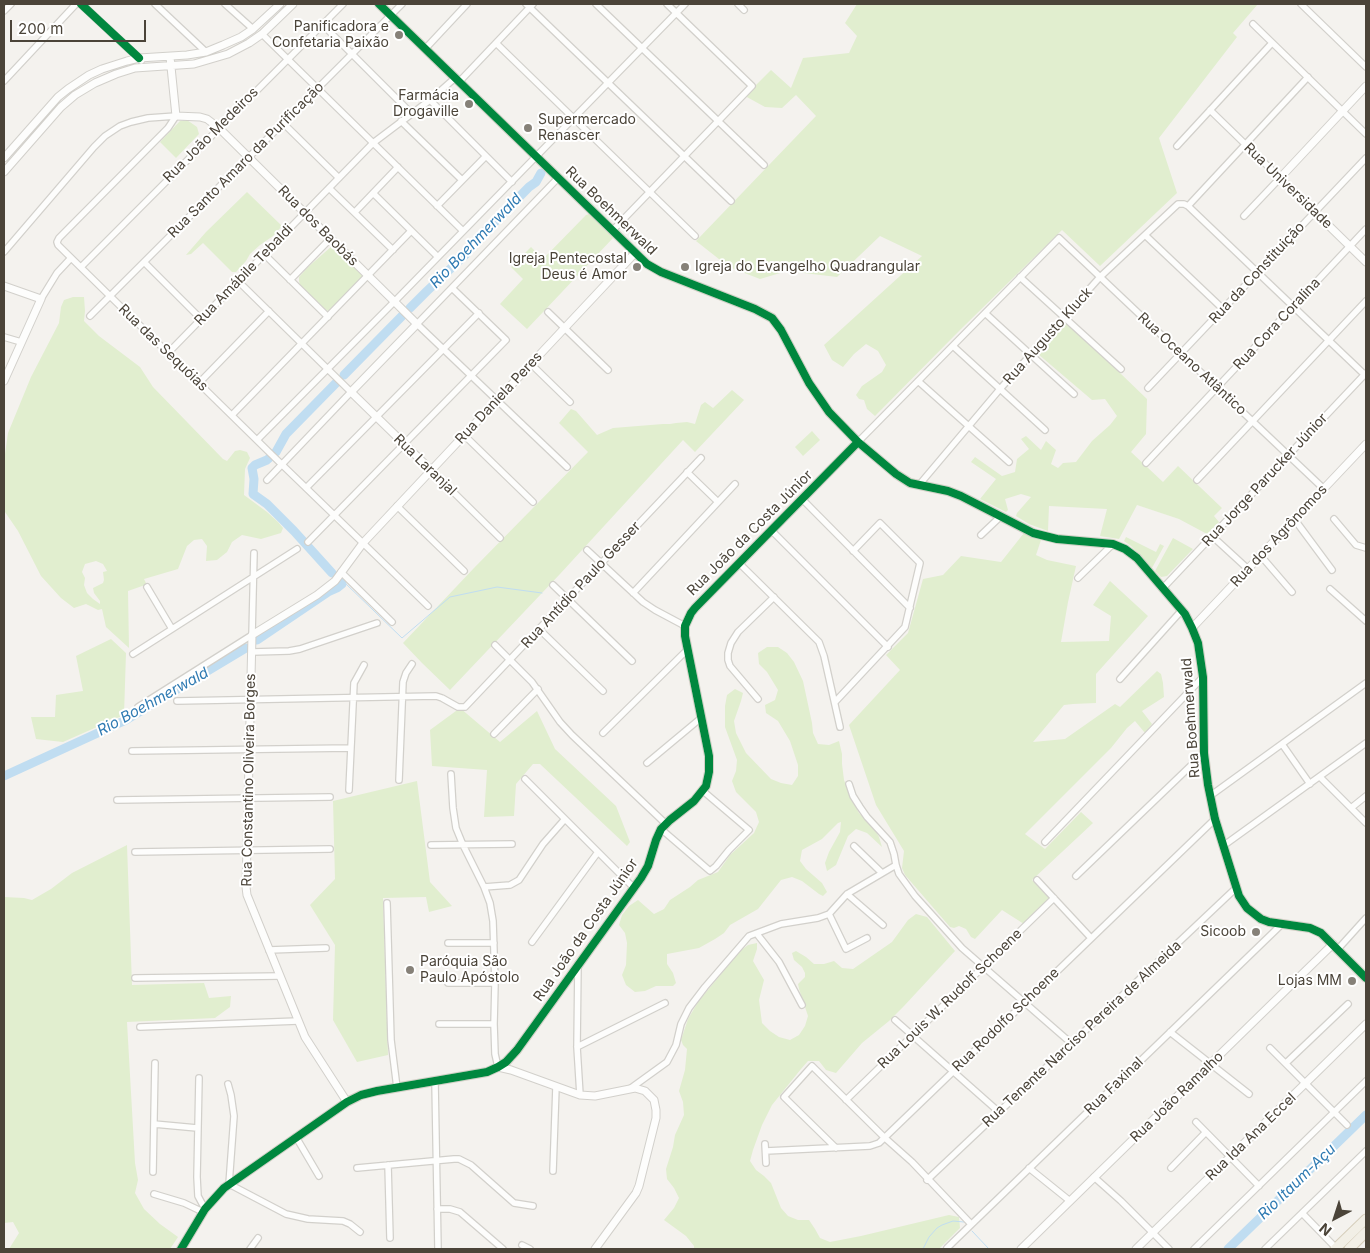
<!DOCTYPE html>
<html>
<head>
<meta charset="utf-8">
<style>
	body { margin:0 }
	#map { position:relative; width:1370px; height:1253px; overflow:hidden; background:#f4f2ee; font-family:Inter,sans-serif }
	canvas { display:block }
	.frame { position:absolute; inset:0; border:5px solid #4b4439; pointer-events:none }
	.north { position:absolute; left:1310px; top:1193px; width:50px; height:50px; -webkit-text-stroke:4px #fff; paint-order:stroke; rotate:220deg; font-size:14px; font-weight:700; line-height:20px; text-align:center; color:#4b4439 }
	.north::after { content:''; display:block; margin:auto; width:18px; height:22px; background:#4b4439; clip-path:polygon(50% 0,100% 100%,50% 72%,0 100%) }
	.scale { position:absolute; left:10px; top:20px; width:136px; height:22px; box-sizing:border-box; border:2px solid #4b4439; border-top:0; padding-left:6px; font-size:15px; line-height:18px; white-space:nowrap; color:#4b4439; -webkit-text-stroke:4px #fff; paint-order:stroke }
</style>
</head>
<body>
<div id="map">
<canvas width="1370" height="1253"></canvas>
<div class="frame"></div>
<div class="north">N</div>
<div class="scale">200 m</div>
</div>
<script>
const c = document.querySelector('canvas').getContext('2d');
c.lineJoin = 'round';
function paint(path, color) { c.fillStyle = color; c.fill(path, 'evenodd'); }
const poly = rows => new Path2D(rows.map(r => 'M' + r).join(''));
function strokePath(path, color, width, dash) { c.strokeStyle = color; c.lineWidth = width; c.lineCap = dash ? 'butt' : 'round'; c.setLineDash(dash || []); c.stroke(path); }
function label(font, color, halo, rows, align = 'center') {
  c.font = font + ' Inter,sans-serif'; c.lineWidth = 4; c.setLineDash([]); c.textBaseline = 'middle'; c.strokeStyle = halo; c.fillStyle = color; for (const [text, x, y, turn = 0] of rows) {
    c.save(); c.translate(x, y); c.rotate((+turn || 0) * Math.PI / 180); c.textAlign = isNaN(turn) ? turn : align; if (halo) c.strokeText(text, 0, 0); c.fillText(text, 0, 0); c.restore();
  }
}
const green = poly([
	[857,4,1258,4,1233,33,1237,37,1159,138,1177,193,1100,266,1062,230,961,329,875,416,867,409,864,400,859,399,856,395,862,386,882,372,886,365,878,351,866,344,854,354,843,367,832,360,824,345,922,256,880,236,837,277,787,271,760,279,729,267,696,241,816,116,796,95,782,108,765,107,745,96,771,70,791,88,803,58,849,53,857,36,845,23],
	[187,120,197,127,199,134,176,158,160,142,180,121],
	[247,192,282,226,273,236,260,245,250,254,246,261,236,272,232,272,203,243,191,254,186,255,206,232],
	[589,214,613,238,527,329,500,304,523,279,511,267,531,247,543,259,586,215],
	[332,246,335,248,363,276,362,278,331,309,328,311,325,309,300,285,299,281,299,277,308,267],
	[73,297,84,297,85,311,84,321,99,336,140,367,153,387,223,459,227,461,235,451,240,450,247,452,250,458,245,469,244,495,267,512,278,522,283,528,281,533,261,539,242,535,232,542,227,552,217,560,206,561,207,546,202,539,194,540,187,546,178,569,144,579,146,583,145,585,128,591,129,648,106,627,102,609,98,610,86,604,74,608,61,598,41,576,18,531,5,512,4,507,4,461,8,433,31,377,59,323,61,307,64,300],
	[96,561,103,564,107,571,103,572,104,580,103,583,93,588,94,593,100,601,100,604,93,599,87,593,84,585,85,578,82,572,85,564],
	[1065,320,1147,399,1146,434,1131,452,1163,482,1178,466,1222,508,1214,516,1219,522,1207,534,1179,519,1137,505,1119,539,1100,536,1107,509,1049,506,1048,531,1029,524,1016,516,1017,513,1031,497,1021,494,1005,499,1008,510,1006,512,980,499,996,479,971,462,975,457,1002,476,1015,472,1017,459,1029,449,1021,439,1026,436,1041,450,1046,441,1056,450,1051,464,1058,468,1063,463,1076,462,1092,441,1110,425,1117,416,1105,399,1092,400,1038,354],
	[732,390,744,400,695,452,683,440,560,574,450,690,422,663,403,643,474,568,588,452,559,423,571,409,576,411,597,435,613,428,663,424,670,424,676,423,687,422,695,424,701,405,705,402,713,408],
	[812,431,820,440,803,456,795,447],
	[1024,533,1041,540,1036,555,1047,560,1076,566,1068,602,1061,642,1109,641,1111,616,1093,605,1110,581,1148,616,1096,674,1096,703,1073,704,1064,705,1033,742,1065,739,1115,704,1120,707,1157,671,1161,674,1163,683,1164,697,1142,711,1152,724,1145,733,1135,721,1127,728,1111,748,1025,834,1045,849,1081,812,1093,823,1032,880,1050,899,1024,924,1002,910,975,939,971,937,966,929,959,926,954,928,950,927,905,875,902,868,904,851,876,805,849,725,900,670,886,655,908,633,923,579,943,575,961,556,1001,562],
	[1126,537,1156,552,1160,544,1164,546,1152,568,1131,546,1124,541],
	[1173,538,1193,549,1167,576,1161,577,1155,571],
	[111,639,126,653,124,715,63,742,36,739,31,717,55,717,56,695,83,691,76,656],
	[767,647,778,647,787,653,794,662,803,681,812,723,813,733,818,744,829,745,839,741,842,754,842,764,844,780,849,793,859,813,874,828,879,837,882,847,867,833,856,829,848,836,836,865,827,871,825,863,829,852,840,832,841,822,838,823,822,839,802,850,800,861,806,869,822,883,827,892,823,896,819,894,802,881,792,877,781,880,758,909,730,925,724,933,715,939,699,948,667,954,667,964,673,973,676,983,673,986,656,986,645,991,635,992,626,985,622,975,626,965,627,943,625,933,619,925,622,915,629,906,638,900,654,914,664,909,670,900,690,887,698,880,718,872,730,855,754,833,759,822,756,812,736,792,732,781,736,771,737,760,725,727,725,706,727,695,735,689,743,693,741,701,734,721,736,733,746,753,771,779,781,783,792,785,798,776,798,765,790,741,778,721,766,713,765,705,775,700,778,690,767,672,759,664,758,653],
	[460,708,500,742,537,711,555,749,616,806,630,842,627,846,540,764,533,764,516,784,514,816,484,817,487,770,432,766,430,730],
	[417,781,430,882,452,906,429,912,426,897,383,898,388,1055,357,1062,333,1020,335,945,310,905,335,879,333,801],
	[127,845,132,985,204,983,209,998,231,996,230,1007,215,1018,127,1022,135,1163,138,1180,135,1193,144,1209,160,1224,178,1237,170,1249,9,1249,19,1233,13,1222,4,1223,4,897,24,898,32,900,51,889,72,873],
	[916,914,927,917,955,951,904,1006,889,1021,862,1043,836,1073,826,1070,819,1061,808,1061,801,1069,772,1105,762,1125,753,1150,750,1161,756,1170,764,1176,771,1183,781,1208,788,1216,798,1220,809,1220,815,1229,820,1238,830,1242,861,1236,949,1215,959,1217,960,1228,939,1249,694,1249,694,1246,686,1236,664,1220,674,1208,679,1198,674,1188,667,1179,666,1169,673,1147,675,1135,684,1115,683,1102,679,1091,685,1070,687,1049,683,1045,681,1040,688,1019,698,1002,740,951,748,945,757,943,757,949,753,961,764,980,759,1000,762,1023,770,1031,779,1037,790,1040,799,1035,805,1026,808,1016,799,989,798,984,805,977,805,973,802,967,794,960,792,953,796,951,806,957,814,964,824,964,834,961,842,968,853,969,892,942,908,920]
]);
const stream = poly([
	[342,584,344,582,402,638,450,597,497,587,542,593],
	[972,1231,989,1249],
	[923,1249,929,1237,937,1228,942,1225,953,1221,964,1222]
]);
const river = poly([
	[410,308,427,291,466,254,473,244,529,187,536,182,541,173],
	[344,375,402,316],
	[332,573,294,531,267,504,253,494,254,479,252,468,255,465,267,460,276,452,286,434,337,382],
	[257,640,328,592,337,588,342,584,340,582],
	[4,776,126,720,246,648],
	[1228,1249,1366,1115],
	[1342,1249,1366,1225]
]);
const minor = poly([
	[155,4,206,52],
	[225,4,253,29],
	[526,4,731,201],
	[596,4,764,165],
	[738,4,744,10],
	[1301,4,1366,67],
	[4,11,11,4],
	[322,24,412,114],
	[1253,24,1366,134],
	[262,34,463,231],
	[496,43,695,236],
	[425,49,467,4],
	[4,81,76,4],
	[459,82,533,4],
	[430,100,512,182],
	[1210,110,1280,178,1244,216],
	[176,116,168,128,59,238,57,242,58,245,271,454,428,606],
	[401,121,462,180],
	[283,123,339,178],
	[1177,146,1272,43],
	[558,178,417,324,567,467],
	[329,188,393,250],
	[373,193,438,257],
	[437,206,486,156],
	[1188,206,1308,77],
	[355,212,398,167],
	[612,231,752,86,667,4],
	[1145,235,1223,309],
	[4,252,94,147,105,136,120,126,131,122,148,118,176,116],
	[264,254,328,317],
	[144,262,201,319],
	[81,267,343,4],
	[1020,277,1121,369],
	[290,280,331,238],
	[238,281,351,392,267,480],
	[41,299,57,273,71,258],
	[548,312,608,370],
	[985,313,1074,394],
	[90,316,402,4],
	[4,337,21,342],
	[953,346,1045,430],
	[168,353,373,143,430,100,455,78],
	[531,364,570,402],
	[918,381,1009,462],
	[199,383,269,311],
	[1148,388,1366,158],
	[232,415,411,231],
	[464,435,533,502],
	[257,440,395,301,685,4],
	[858,442,1059,238,1324,489],
	[1146,463,1366,229],
	[431,470,500,538],
	[687,472,718,502],
	[1197,480,1366,301],
	[919,485,1000,389,1100,277,1178,204,1184,204,1188,206,1366,376],
	[306,488,479,313],
	[802,499,910,608],
	[397,506,464,571],
	[1334,519,1356,545,1366,548],
	[1295,520,1332,570],
	[771,530,888,647],
	[981,535,1000,517],
	[1212,536,1248,569],
	[308,542,506,340,452,288],
	[587,550,643,602,655,610,685,626],
	[1261,556,1292,592],
	[739,563,819,642,824,656,840,727],
	[341,572,392,622],
	[1078,578,1113,544],
	[553,585,632,661],
	[147,587,172,629],
	[1163,588,1366,373],
	[1330,589,1366,621],
	[633,593,735,484],
	[539,629,603,691],
	[495,645,532,682,560,722,572,735,666,824],
	[252,652,289,651,300,649,377,623],
	[133,654,297,549],
	[1120,679,1182,610],
	[758,699,730,666,728,660,728,653,731,643,738,632,774,597],
	[177,701,436,696,442,698,458,707,465,707,701,458],
	[835,702,905,627,920,563,880,523,853,551],
	[138,707,252,635,254,553],
	[603,733,687,650],
	[494,734,538,689],
	[1282,744,1310,784],
	[132,751,351,748],
	[647,763,701,718],
	[451,774,453,808,456,828,463,845,484,887,490,903,493,921,495,983,494,1024,495,1054,498,1067],
	[1320,777,1366,823],
	[525,779,634,888],
	[399,780,403,682,406,673,412,664],
	[849,784,853,796,860,807,867,817,890,842,894,854,896,865,899,874,915,896,962,948,1071,1043],
	[349,790,354,683,364,665],
	[1210,796,1366,683],
	[117,800,330,797],
	[1351,808,1366,796],
	[661,829,710,871,716,866,729,850,749,830,703,791],
	[1045,842,1203,677],
	[431,845,512,844],
	[854,846,882,873],
	[1223,846,1366,743],
	[135,852,330,849],
	[1076,876,1204,753],
	[1037,880,1091,938],
	[484,887,510,885,519,880,543,844,565,819],
	[847,894,883,925],
	[387,903,391,1040,397,1088],
	[829,914,846,949,867,938],
	[757,934,779,962,802,1005],
	[532,942,598,852],
	[448,943,494,943],
	[1338,949,1366,918],
	[269,950,326,948],
	[578,964,577,1047,580,1095],
	[135,978,280,976],
	[448,983,495,983],
	[895,1020,999,1112],
	[439,1024,494,1024],
	[140,1027,298,1021],
	[1170,1032,1249,1094],
	[577,1047,665,1003],
	[1270,1048,1347,1125],
	[1286,1063,1348,1004],
	[199,1078,197,1177,198,1196,205,1209],
	[435,1082,438,1249],
	[228,1084,231,1095,234,1116,229,1184,286,1214,308,1219,343,1221,350,1224,360,1232],
	[631,1088,667,1062,676,1045,681,1024,689,1008,705,987,749,936,781,924,818,918,829,914,847,894,896,865],
	[846,1100,1054,898],
	[1196,1122,1259,1186],
	[154,1124,197,1128],
	[296,1137,319,1176],
	[765,1144,766,1163],
	[836,1148,784,1097,812,1066,885,1138,912,1162,971,1224],
	[766,1151,870,1146,879,1143,1215,819],
	[388,1165,390,1238],
	[357,1168,454,1159,459,1159,471,1165,514,1203,533,1206],
	[1029,1168,1070,1201],
	[1171,1168,1206,1132],
	[553,1171,556,1087],
	[153,1172,155,1063],
	[1094,1177,1121,1201,1169,1249],
	[927,1180,1236,888],
	[154,1194,184,1203,203,1212],
	[437,1209,450,1209,460,1212,503,1249],
	[1302,1213,1336,1248],
	[522,1245,530,1249],
	[250,1249,258,1238],
	[948,1249,947,1248,1282,924],
	[1194,1249,1366,1081],
	[1265,1249,1366,1151]
]);
const tertiary = poly([
	[81,4,141,60],
	[170,57,176,116,200,117,207,119,219,128,417,324,351,392,431,470],
	[1366,86,1280,178,1366,262],
	[4,158,58,97,68,89,89,75,102,69,127,61,139,58,187,55,206,52,223,45,241,37,253,29,280,4],
	[4,172,61,107,75,95,95,83,116,74,135,68,194,64,228,54,249,43,262,34,293,4],
	[4,286,41,299,4,381],
	[1192,628,1366,444],
	[498,1067,511,1070,580,1095,595,1096,635,1088,645,1091,654,1100,656,1110,656,1118,639,1186,636,1193,595,1249],
	[347,1102,305,1037,247,895,246,887,252,635,317,595,335,581,363,543,635,253],
	[1021,1249,1333,944],
	[1136,1249,1366,1024]
]);
const secondary = poly([
	[379,4,647,264,661,272,755,309,772,318,781,330,809,383,829,412,858,442,896,474,910,483,948,491,961,496,1033,533,1057,539,1113,544,1125,549,1137,558,1185,614,1192,628,1198,643,1203,677,1204,753,1208,785,1215,819,1239,896,1247,908,1261,919,1269,922,1310,928,1321,933,1366,978],
	[181,1249,205,1209,224,1188,347,1102,361,1095,377,1091,487,1072,498,1067,506,1062,517,1050,641,878,648,866,656,840,661,829,670,820,694,801,706,786,709,772,709,756,685,636,685,626,691,613,695,608,858,442]
]);
const primary = poly([
	[1335,1249,1366,1219],
	[1349,1249,1366,1232]
]);
const cycleway = poly([
	[81,4,139,58],
	[379,4,647,264,661,272,755,309,772,318,781,330,809,383,829,412,858,442,896,474,910,483,948,491,961,496,1033,533,1057,539,1113,544,1125,549,1137,558,1185,614,1192,628,1198,643,1203,677,1204,753,1208,785,1215,819,1239,896,1247,908,1261,919,1269,922,1310,928,1321,933,1366,978],
	[181,1249,205,1209,224,1188,347,1102,361,1095,377,1091,487,1072,498,1067,506,1062,517,1050,641,878,648,866,656,840,661,829,670,820,694,801,706,786,709,772,709,756,685,636,685,626,691,613,695,608,858,442]
]);
const markers = [
	[399,35,5,"#868178"],
	[469,104,5,"#868178"],
	[528,128,5,"#868178"],
	[637,267,5,"#868178"],
	[685,267,5,"#868178"],
	[1256,932,5,"#868178"],
	[410,970,5,"#868178"],
	[1352,981,5,"#868178"]
];
const poiNames = [
	["Panificadora e",389,27],
	["Confetaria Paixão",389,43],
	["Farmácia",459,96],
	["Drogaville",459,112],
	["Supermercado",538,120,"left"],
	["Renascer",538,136,"left"],
	["Igreja Pentecostal",627,259],
	["Deus é Amor",627,275],
	["Igreja do Evangelho Quadrangular",695,267,"left"],
	["Sicoob",1246,932],
	["Paróquia São",420,962,"left"],
	["Paulo Apóstolo",420,978,"left"],
	["Lojas MM",1342,981]
];
const streetNames = [
	["Rua João Medeiros",211,135,-45],
	["Rua Santo Amaro da Purificação",246,160,-45],
	["Rua Universidade",1288,186,44],
	["Rua Boehmerwald",611,211,44],
	["Rua dos Baobás",318,226,45],
	["Rua da Constituição",1257,273,-47],
	["Rua Amábile Tebaldi",244,275,-46],
	["Rua Cora Coralina",1277,324,-47],
	["Rua Augusto Kluck",1048,336,-48],
	["Rua das Sequóias",163,348,44],
	["Rua Oceano Atlântico",1192,364,43],
	["Rua Daniela Peres",499,398,-47],
	["Rua Laranjal",425,465,44],
	["Rua Jorge Parucker Júnior",1265,480,-47],
	["Rua João da Costa Júnior",750,533,-45],
	["Rua dos Agrônomos",1279,536,-47],
	["Rua Antídio Paulo Gesser",581,585,-47],
	["Rua Boehmerwald",1191,718,-94],
	["Rua Constantino Oliveira Borges",249,780,-89],
	["Rua João da Costa Júnior",586,930,-55],
	["Rua Louis W. Rudolf Schoene",950,999,-44],
	["Rua Rodolfo Schoene",1006,1020,-44],
	["Rua Tenente Narciso Pereira de Almeida",1082,1034,-43],
	["Rua Faxinal",1114,1086,-44],
	["Rua João Ramalho",1177,1097,-44],
	["Rua Ida Ana Eccel",1251,1137,-44]
];
const waterNames = [
	["Rio Boehmerwald",476,241,-46],
	["Rio Boehmerwald",153,702,-29],
	["Rio Itaum-Açu",1297,1182,-44]
];
paint(green, '#e1eecf');
strokePath(stream, '#c0ddf1', 1);
strokePath(river, '#c0ddf1', 9);
strokePath(minor, '#d2d0cb', 8);
strokePath(tertiary, '#d2d0cb', 9);
strokePath(secondary, '#d3cfc5', 10);
strokePath(primary, '#d6cebb', 11);
strokePath(minor, '#fdfdfc', 5.5);
strokePath(tertiary, '#fdfdfc', 7);
strokePath(secondary, '#f7f6f1', 8);
strokePath(primary, '#f2efe6', 9);
strokePath(cycleway, '#00873e', 8);
for (const [x, y, r, color] of markers) { const dot = new Path2D(); dot.arc(x, y, r, 0, 2 * Math.PI); c.fillStyle = color; c.fill(dot); strokePath(dot, '#fff', 2); }
label('14px', '#4b4439', '#fff', poiNames, 'right');
label('14px', '#4b4439', '#fff', streetNames);
label('italic 15px', '#2e7ab2', '#fff', waterNames);
</script>
</body>
</html>
